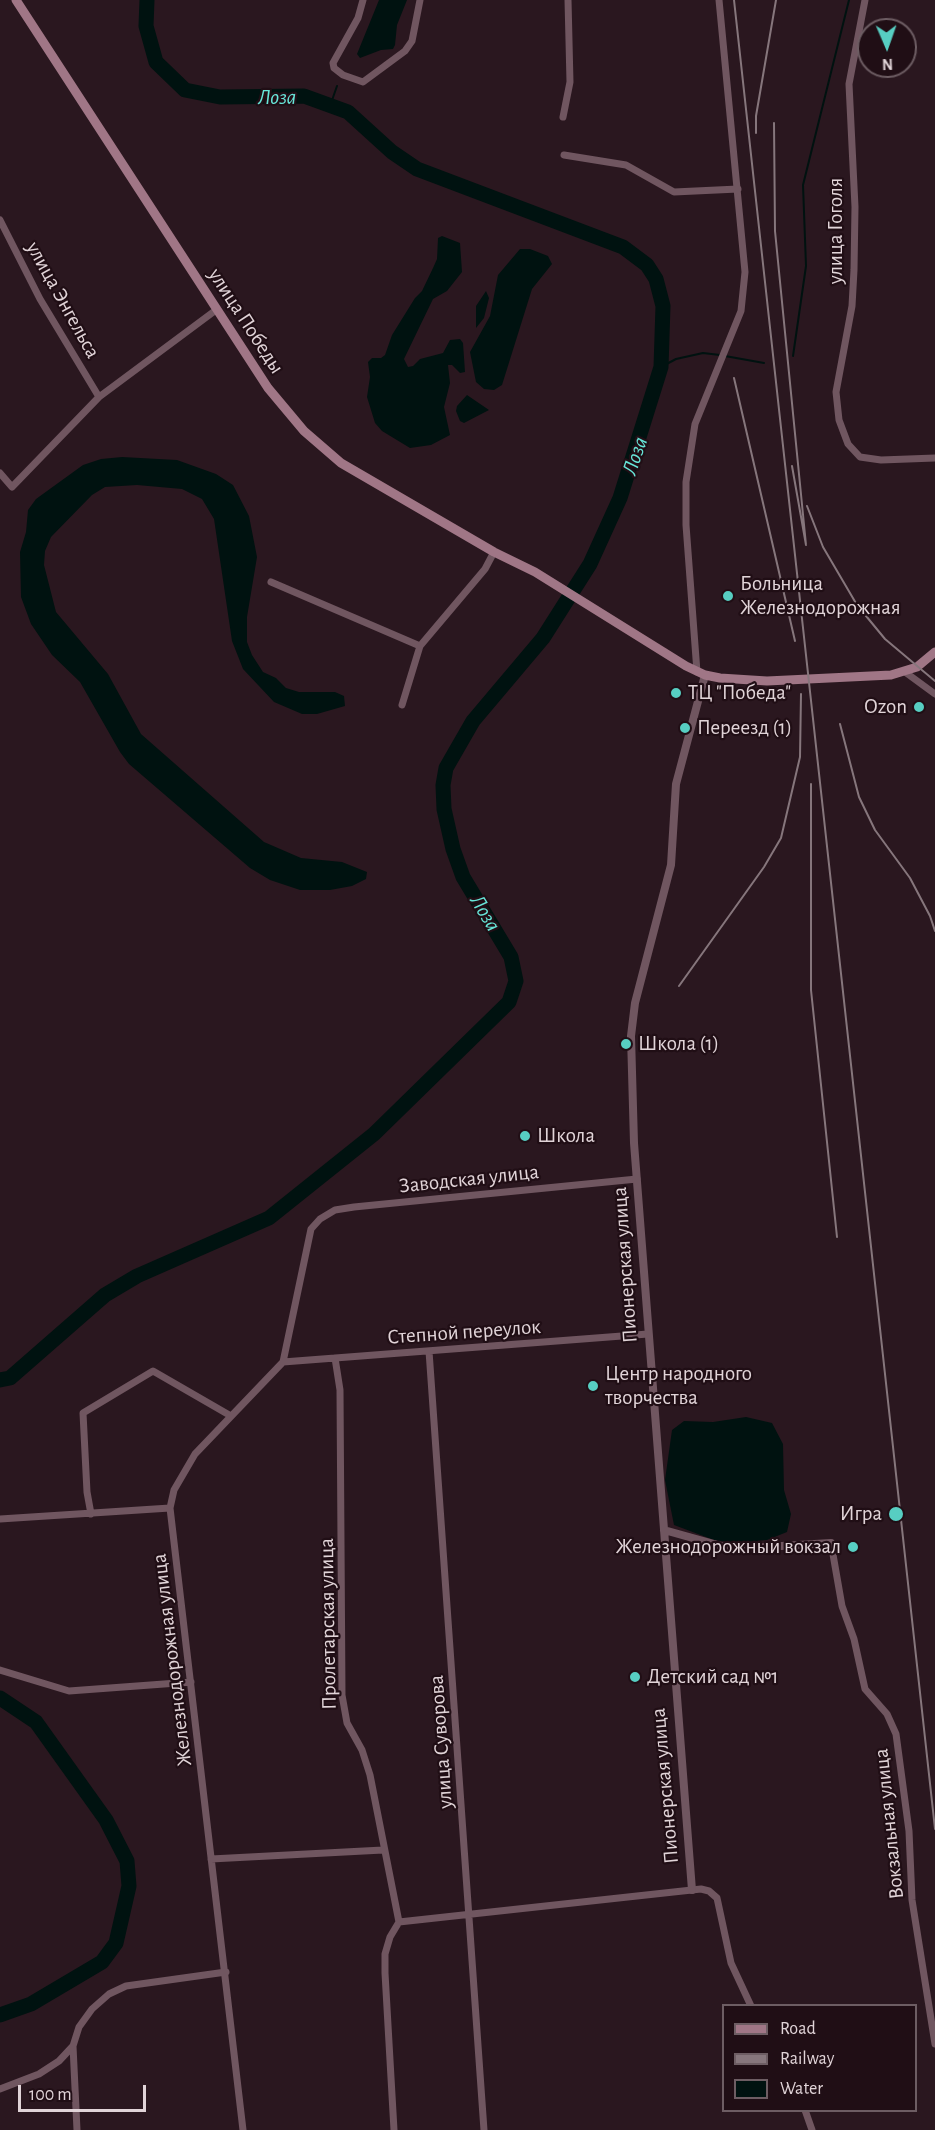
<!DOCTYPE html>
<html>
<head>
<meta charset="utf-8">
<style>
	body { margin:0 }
	#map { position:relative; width:935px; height:2130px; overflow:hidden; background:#2a171f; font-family:"Alegreya Sans",sans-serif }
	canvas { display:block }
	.legend { position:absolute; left:722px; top:2004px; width:195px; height:108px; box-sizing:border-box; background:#200e15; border:2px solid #6d5d63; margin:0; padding:8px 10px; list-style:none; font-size:18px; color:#e1d4d8 }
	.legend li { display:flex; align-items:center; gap:12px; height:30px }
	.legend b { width:30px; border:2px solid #6d5d63 }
	.north { position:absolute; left:857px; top:18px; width:60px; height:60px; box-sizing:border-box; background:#200e15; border:2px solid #6d5d63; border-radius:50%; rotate:178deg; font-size:16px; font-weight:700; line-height:24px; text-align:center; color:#e1d4d8 }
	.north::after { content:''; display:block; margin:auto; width:21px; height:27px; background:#57cec2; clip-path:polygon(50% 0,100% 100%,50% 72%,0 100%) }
	.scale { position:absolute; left:18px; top:2085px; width:128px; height:27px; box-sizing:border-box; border:3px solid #e1d4d8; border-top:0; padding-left:8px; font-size:18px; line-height:21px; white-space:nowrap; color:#e1d4d8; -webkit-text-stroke:4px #200e15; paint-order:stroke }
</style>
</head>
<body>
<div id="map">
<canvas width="935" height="2130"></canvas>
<ul class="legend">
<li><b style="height:8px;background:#a07686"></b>Road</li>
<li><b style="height:8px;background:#86767c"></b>Railway</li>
<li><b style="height:16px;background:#001210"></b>Water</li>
</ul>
<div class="north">N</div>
<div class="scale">100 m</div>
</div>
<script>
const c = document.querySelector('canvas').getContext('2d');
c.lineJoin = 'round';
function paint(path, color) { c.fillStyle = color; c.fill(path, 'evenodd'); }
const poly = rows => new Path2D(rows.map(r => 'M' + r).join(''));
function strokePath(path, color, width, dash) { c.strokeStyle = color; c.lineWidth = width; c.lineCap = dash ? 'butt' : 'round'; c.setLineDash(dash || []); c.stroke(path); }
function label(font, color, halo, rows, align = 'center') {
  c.font = font + ' "Alegreya Sans",sans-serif'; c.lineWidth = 4.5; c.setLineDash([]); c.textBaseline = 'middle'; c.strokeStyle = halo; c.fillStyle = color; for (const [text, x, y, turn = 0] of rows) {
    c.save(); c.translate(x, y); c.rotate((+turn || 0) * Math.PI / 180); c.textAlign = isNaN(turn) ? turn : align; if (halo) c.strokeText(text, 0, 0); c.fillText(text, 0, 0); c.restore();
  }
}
const water = poly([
	[379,0,407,0,397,25,395,45,393,49,381,50,360,58,357,54],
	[442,236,460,243,462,272,447,291,433,299,404,359,408,367,413,366,420,359,443,353,450,340,460,339,463,343,465,372,460,373,452,365,448,365,450,383,444,407,450,435,431,445,410,448,382,431,375,423,367,397,370,377,368,362,372,358,381,358,385,355,392,335,415,298,422,291,433,268,437,259,438,238],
	[520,249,530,249,548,256,552,264,532,289,502,385,494,390,484,389,476,382,470,352,490,316,498,275],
	[486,291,489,298,484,318,476,328,476,306],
	[467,395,489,410,464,423,460,421,456,411,457,406],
	[122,457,177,460,216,474,233,485,249,516,257,557,247,617,247,642,252,655,263,672,276,678,286,688,299,692,335,692,344,696,345,706,317,714,302,714,274,702,243,669,232,641,214,519,202,499,182,489,137,485,105,487,92,495,51,537,45,551,44,565,56,612,108,674,141,734,264,842,301,858,342,862,367,872,366,879,352,886,330,890,300,890,270,880,250,868,129,764,120,752,80,682,52,655,31,624,21,597,20,552,26,532,28,510,36,499,83,465,101,459],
	[746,1417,772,1423,783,1444,784,1490,791,1514,787,1532,767,1540,735,1543,714,1540,674,1525,665,1480,672,1430,684,1421,713,1422]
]);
const stream = poly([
	[330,106,337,86],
	[725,356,764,363],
	[793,356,806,266,803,185,849,0],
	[661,367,676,359,703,353,720,355]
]);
const river = poly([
	[0,1380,10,1378,105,1295,137,1276,269,1218,374,1134,509,1002,516,981,511,957,463,877,453,849,444,809,443,785,446,768,473,721,543,638,590,564,620,498,661,367,663,306,656,279,647,265,623,247,417,169,392,152,348,112,304,96,220,97,185,90,156,62,146,26,147,0],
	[0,1698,36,1722,106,1820,127,1861,129,1886,116,1943,102,1962,31,2004,0,2015]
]);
const minor = poly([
	[363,0,358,18,333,63,334,68,343,75,363,82,405,51,412,41,420,0],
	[865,0,849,84,855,207,854,270,852,306,836,392,839,420,848,444,860,457,881,460,935,458],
	[563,117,570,82,568,0],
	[564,155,626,165,674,192,738,189],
	[0,220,40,299,99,397],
	[0,473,12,487,99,397,216,310],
	[271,582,420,646],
	[697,672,686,525,686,482,695,424,741,311,745,272,719,0],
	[905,672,935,694],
	[402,705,420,646,485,569,494,552],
	[429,1351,484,2130],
	[335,1358,340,1390,342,1695,347,1723,362,1750,370,1775,399,1922,390,1937,385,1954,385,1973,394,2130],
	[283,1362,648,1334],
	[91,1514,87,1492,83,1413,153,1371,231,1416],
	[0,1519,170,1508],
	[831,1543,842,1606,854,1639,865,1689,887,1714,896,1734,909,1831,912,1900,935,2044],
	[0,1670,69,1691,191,1682],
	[211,1859,383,1850],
	[399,1922,701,1889,709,1891,717,1898,731,1963,751,2006],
	[73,2046,77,2130],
	[0,2089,39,2074,59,2061,73,2046,79,2027,92,2009,109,1994,126,1986,226,1972],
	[805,2110,812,2130],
	[243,2130,170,1508,174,1490,195,1454,283,1362,311,1229,320,1219,335,1210,354,1207,637,1179]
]);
const tertiary = poly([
	[664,1530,732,1549,831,1543],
	[692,1890,634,1143,631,1036,635,1003,671,865,676,784,705,675]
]);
const secondary = poly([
	[16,0,268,388,304,431,341,463,494,552,535,572,686,666,705,675,720,678,767,681,891,675,917,667,935,652]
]);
const rail = poly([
	[734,0,935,1829],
	[774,123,775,231,806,545,792,466],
	[756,133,756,116,776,0],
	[734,378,795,641],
	[807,506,823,547,857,605,885,639,935,681],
	[840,724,859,797,875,830,910,878,930,916,935,931],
	[811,784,811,990,837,1237],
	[679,986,764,867,781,838,800,757,801,694]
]);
const markers = [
	[728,596,6,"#57cec2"],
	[676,693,6,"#57cec2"],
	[919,707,6,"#57cec2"],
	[685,728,6,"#57cec2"],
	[626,1044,6,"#57cec2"],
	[525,1136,6,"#57cec2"],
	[593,1386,6,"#57cec2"],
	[896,1514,8,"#57cec2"],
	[853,1547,6,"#57cec2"],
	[635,1677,6,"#57cec2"]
];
const streetNames = [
	["улица Гоголя",836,231,-90],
	["улица Энгельса",63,300,61],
	["улица Победы",246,321,57],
	["Заводская улица",469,1179,-6],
	["Пионерская улица",625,1265,-94],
	["Степной переулок",464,1332,-4],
	["Пролетарская улица",328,1624,-91],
	["Железнодорожная улица",172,1660,-97],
	["улица Суворова",441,1742,-94],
	["Пионерская улица",665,1786,-95],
	["Вокзальная улица",889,1824,-96]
];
const poiNames = [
	["Больница",740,584],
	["Железнодорожная",740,608],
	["ТЦ \"Победа\"",688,693],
	["Ozon",907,707,"right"],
	["Переезд (1)",697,728],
	["Школа (1)",638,1044],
	["Школа",537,1136],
	["Центр народного",605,1374],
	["творчества",605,1398],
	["Игра",882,1514,"right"],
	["Железнодорожный вокзал",841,1547,"right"],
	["Детский сад №1",647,1677]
];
const waterNames = [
	["Лоза",277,97],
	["Лоза",635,456,-71],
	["Лоза",485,913,59]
];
paint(water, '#001210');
strokePath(stream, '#001210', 2);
strokePath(river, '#001210', 15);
strokePath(minor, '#705660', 7);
strokePath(tertiary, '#705660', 8);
strokePath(secondary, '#a07686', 9);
strokePath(rail, '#86767c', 2);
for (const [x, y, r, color] of markers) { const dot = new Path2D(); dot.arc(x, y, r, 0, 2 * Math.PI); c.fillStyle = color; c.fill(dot); strokePath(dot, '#200e15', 2); }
label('21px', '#e1d4d8', '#200e15', streetNames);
label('21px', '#e1d4d8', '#200e15', poiNames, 'left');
label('italic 22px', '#67e5d8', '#200e15', waterNames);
</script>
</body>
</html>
